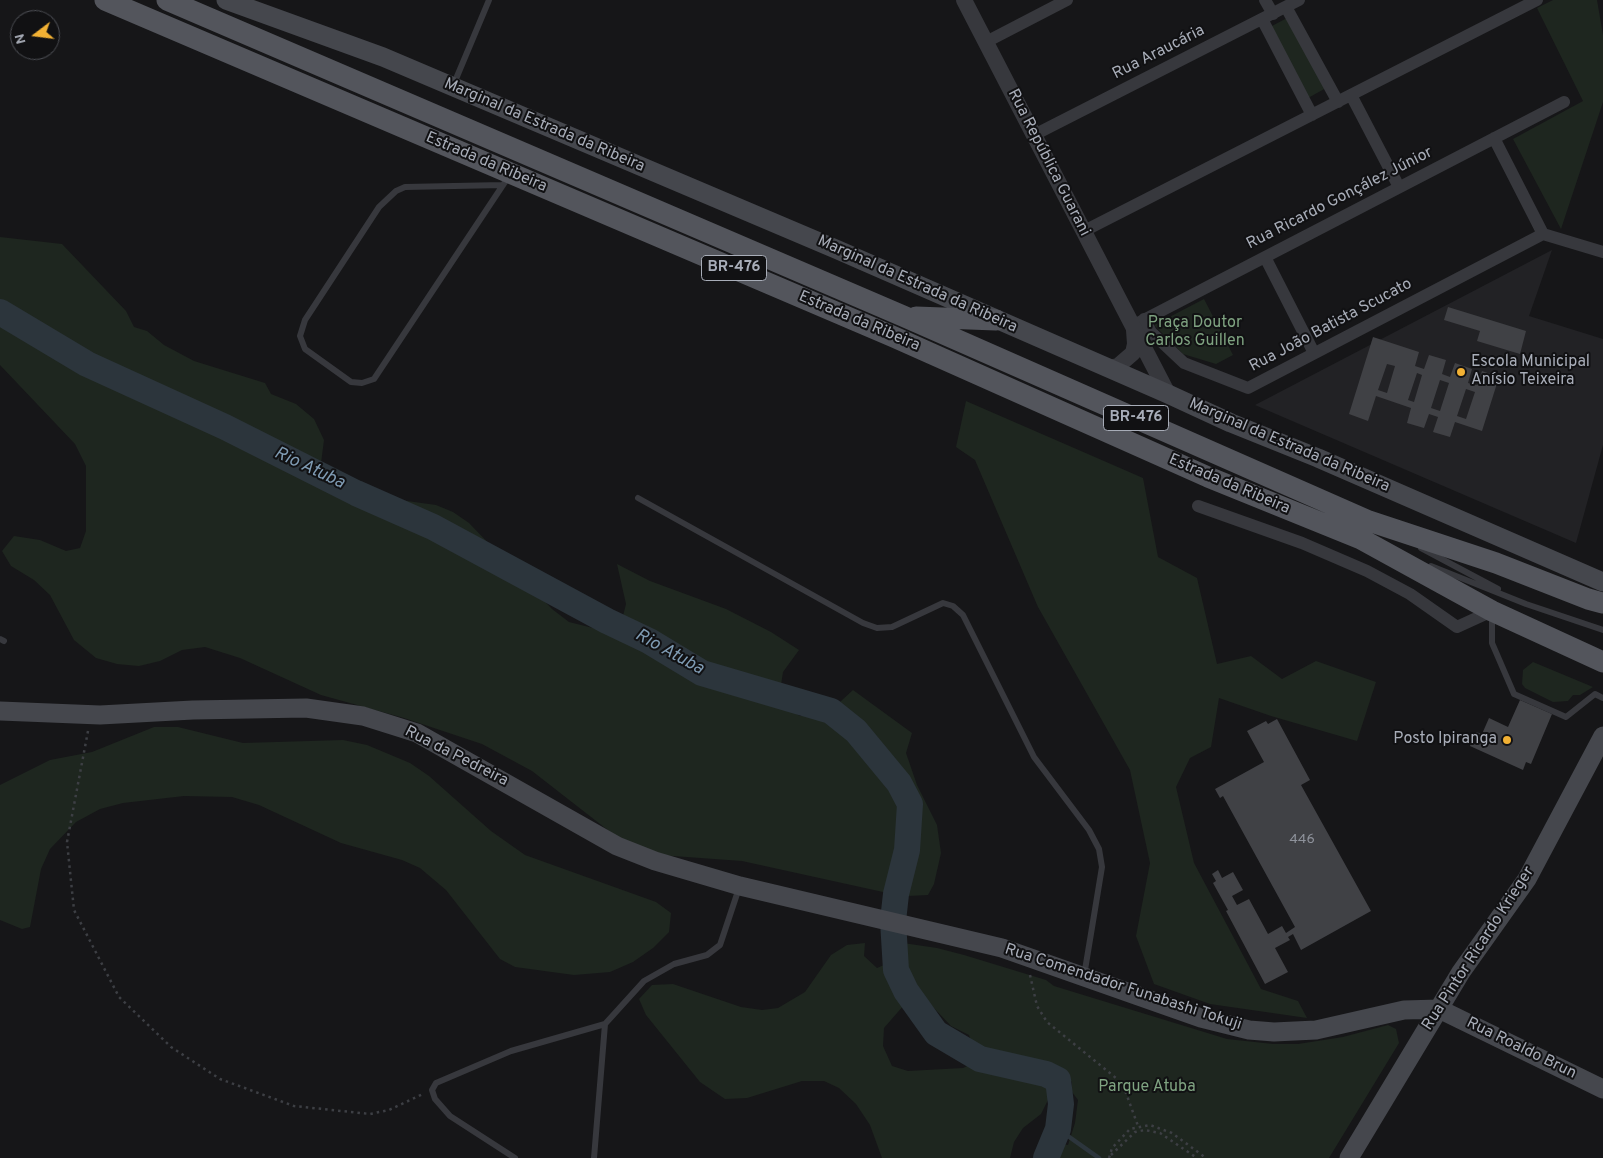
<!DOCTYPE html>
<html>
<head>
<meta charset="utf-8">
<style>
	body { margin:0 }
	#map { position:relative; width:1603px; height:1158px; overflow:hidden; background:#161618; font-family:Overpass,sans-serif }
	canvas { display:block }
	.north { position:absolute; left:10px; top:10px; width:50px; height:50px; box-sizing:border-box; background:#111113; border:1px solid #4d4f55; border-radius:50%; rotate:255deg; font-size:14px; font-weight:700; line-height:20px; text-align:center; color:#a8adb8 }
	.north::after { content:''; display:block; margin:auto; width:18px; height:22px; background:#f2b134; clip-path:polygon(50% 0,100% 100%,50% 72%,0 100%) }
</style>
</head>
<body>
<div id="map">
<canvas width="1603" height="1158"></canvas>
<div class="north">N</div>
</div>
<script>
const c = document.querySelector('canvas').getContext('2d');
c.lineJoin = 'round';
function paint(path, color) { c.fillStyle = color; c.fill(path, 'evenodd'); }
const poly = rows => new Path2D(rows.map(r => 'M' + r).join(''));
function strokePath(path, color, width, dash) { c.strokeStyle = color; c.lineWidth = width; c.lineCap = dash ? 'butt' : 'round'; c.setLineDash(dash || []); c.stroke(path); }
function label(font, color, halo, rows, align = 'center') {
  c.font = font + ' Overpass,sans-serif'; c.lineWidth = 4; c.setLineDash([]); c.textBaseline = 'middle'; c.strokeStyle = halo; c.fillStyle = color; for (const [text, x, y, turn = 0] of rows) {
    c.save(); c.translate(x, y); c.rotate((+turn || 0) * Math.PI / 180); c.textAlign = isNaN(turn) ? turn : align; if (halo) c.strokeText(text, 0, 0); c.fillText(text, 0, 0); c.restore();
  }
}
const built = poly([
	[1552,250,1529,316,1603,339,1603,445,1576,543,1255,405]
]);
const green = poly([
	[1553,0,1597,0,1603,35,1603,102,1561,229,1513,139,1583,101,1537,8],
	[1289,17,1326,88,1308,98,1270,27],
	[0,237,62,244,126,311,134,327,147,331,164,345,194,361,265,383,271,394,296,404,314,419,324,440,320,471,330,491,350,502,400,500,436,505,453,512,469,523,552,609,569,622,605,631,621,624,626,604,617,564,650,581,726,609,771,632,799,650,783,672,781,685,790,710,800,716,828,713,853,690,912,733,906,753,917,785,937,825,941,853,934,884,928,895,908,896,883,892,742,861,659,855,627,845,532,771,482,744,404,718,321,695,240,658,205,647,182,650,160,661,139,666,117,664,96,658,74,640,50,595,34,580,11,566,2,551,14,536,40,540,66,551,80,548,86,531,86,466,75,444,0,365],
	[1204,299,1233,355,1216,364,1183,354,1154,325],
	[966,401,1143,478,1158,557,1197,578,1217,664,1251,656,1282,679,1316,661,1376,682,1357,741,1271,716,1219,698,1211,747,1190,758,1176,787,1194,863,1261,989,1298,1001,1307,1018,1210,1004,1154,984,1136,936,1150,863,1130,770,1038,607,975,460,956,447],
	[1533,662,1593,687,1580,695,1573,695,1568,701,1553,702,1525,688,1522,684,1523,670],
	[154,727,178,727,243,743,343,740,367,745,410,763,429,776,491,831,525,855,656,902,671,913,669,932,653,948,633,962,610,972,574,975,515,967,500,959,446,890,420,868,402,860,341,843,259,805,232,797,184,796,123,803,100,809,76,822,50,849,41,869,30,927,22,929,0,920,0,785,50,760,92,752],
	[865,943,864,956,877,968,900,958,898,948,903,943,937,948,964,955,1046,980,1054,986,1227,1039,1273,1044,1298,1044,1343,1037,1388,1025,1396,1029,1399,1043,1329,1158,1051,1158,1062,1144,1068,1145,1075,1123,1078,1100,1072,1092,1072,1082,1068,1078,1067,1086,1051,1094,1041,1114,1023,1128,1014,1142,1010,1158,882,1158,870,1125,856,1104,839,1088,824,1081,802,1081,747,1098,725,1099,700,1082,646,1015,639,999,652,985,673,984,741,1007,762,1010,778,1008,805,992,831,955,847,945],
	[917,990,951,1026,969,1035,973,1046,982,1053,976,1062,963,1068,908,1071,892,1066,883,1046,884,1028]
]);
const stream = poly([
	[1058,1129,1099,1158]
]);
const river = poly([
	[0,312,87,364,225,427,356,493,433,527,607,621,649,641,702,673,831,711,856,731,899,783,910,804,907,850,896,894,893,921,896,970,906,991,936,1033,980,1059,1046,1074,1058,1080,1061,1104,1058,1129,1046,1158]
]);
const building = poly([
	[1448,307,1526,331,1520,354,1477,341,1480,331,1444,320],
	[1373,337,1419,352,1415,366,1424,369,1429,355,1446,360,1442,374,1450,377,1455,363,1472,369,1468,383,1477,385,1482,371,1499,377,1482,431,1455,422,1450,437,1433,432,1438,417,1429,414,1424,428,1407,423,1411,408,1376,396,1368,421,1349,414],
	[1387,364,1395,366,1387,393,1378,390],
	[1417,373,1422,375,1414,402,1408,400],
	[1440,380,1449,383,1440,411,1431,408],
	[1466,389,1475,392,1466,419,1457,416],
	[1520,700,1552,714,1531,764,1526,762,1523,770,1470,746,1476,732,1482,734,1489,718,1508,727],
	[1277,719,1310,780,1301,785,1371,911,1301,950,1293,934,1288,937,1290,940,1275,948,1288,972,1265,984,1226,911,1228,910,1213,883,1216,881,1212,874,1218,870,1222,878,1233,872,1243,890,1232,896,1237,905,1249,899,1268,934,1282,926,1286,933,1295,927,1223,796,1220,798,1215,789,1264,762,1247,731,1266,721,1268,724]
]);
const path = poly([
	[88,731,67,842,74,910,119,997,171,1047,220,1079,294,1106,370,1114,389,1110,423,1094],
	[1030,975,1037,1006,1047,1022,1116,1078,1126,1093,1138,1126],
	[1111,1155,1135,1132,1145,1130,1160,1133,1197,1158],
	[1109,1158,1112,1148,1130,1129,1150,1125,1172,1133,1206,1158]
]);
const service = poly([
	[453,86,489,0],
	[503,185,405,187,396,191,379,207,305,320,300,336,305,349,351,382,362,383,374,379,503,185,509,176],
	[638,498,863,623,877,628,892,627,943,603,953,606,963,615,1034,757,1089,830,1099,849,1102,867,1084,976],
	[1421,548,1498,589],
	[1431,566,1526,604,1603,630],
	[1492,615,1492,643,1514,694,1566,717,1595,694,1603,698],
	[0,639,4,641],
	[515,1158,450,1116,435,1099,432,1090,436,1083,511,1051,605,1024,644,981,674,964,707,955,720,945,739,888],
	[594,1158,605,1024]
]);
const minor = poly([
	[1265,0,1273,14],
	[1286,7,1338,102],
	[1262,19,1312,115],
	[986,42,1067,0],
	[1351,95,1399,187],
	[1034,135,1299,0],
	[1494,138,1543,234],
	[1084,231,1537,0],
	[1543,234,1603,252],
	[1265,257,1314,353],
	[1144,319,1151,332,1184,363,1248,388,1543,234],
	[1132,326,1564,102],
	[1198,506,1302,543,1367,571,1410,594,1457,627,1492,611]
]);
const tertiary = poly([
	[964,0,1168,394],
	[1108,368,1118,366,1133,353,1135,344,1134,330]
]);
const secondary = poly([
	[226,0,383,57,838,250,1168,394,1231,423,1318,458,1603,582],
	[0,711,100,715,193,710,306,708,363,716,417,733,617,846,655,861,740,886,1002,948,1201,1018,1249,1030,1274,1032,1316,1030,1404,1010,1439,1009,1603,1089],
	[1349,1158,1461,972,1527,879,1603,736]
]);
const primary = poly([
	[105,0,894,337,1208,477,1361,539,1492,611,1603,662],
	[167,0,903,316,1369,521,1496,563,1588,599,1603,603],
	[916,317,996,320]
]);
const markers = [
	[1461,372,5,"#f2b134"],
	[1507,740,5,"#f2b134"]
];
const numberNames = [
	["446",1302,840]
];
const shields = [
	[734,268,65],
	[1136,418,65]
];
const shieldNames = [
	["BR-476",734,268],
	["BR-476",1136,418]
];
const streetNames = [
	["Rua Araucária",1159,53,-27],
	["Marginal da Estrada da Ribeira",544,126,23],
	["Estrada da Ribeira",486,163,23],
	["Rua República Guarani",1048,163,63],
	["Rua Ricardo Gonçález Júnior",1340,199,-27],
	["Marginal da Estrada da Ribeira",917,285,24],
	["Estrada da Ribeira",859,322,23],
	["Rua João Batista Scucato",1331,326,-28],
	["Marginal da Estrada da Ribeira",1289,446,23],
	["Estrada da Ribeira",1229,485,23],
	["Rua da Pedreira",456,757,27],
	["Rua Pintor Ricardo Krieger",1479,949,-57],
	["Rua Comendador Funabashi Tokuji",1123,988,18],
	["Rua Roaldo Brun",1521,1049,26]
];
const parkNames = [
	["Praça Doutor",1195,324],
	["Carlos Guillen",1195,342],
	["Parque Atuba",1147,1088]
];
const poiNames = [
	["Escola Municipal",1471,363],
	["Anísio Teixeira",1471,381],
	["Posto Ipiranga",1497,740,"right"]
];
const waterNames = [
	["Rio Atuba",309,469,25],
	["Rio Atuba",669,653,29]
];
paint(built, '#222225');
paint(green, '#1e261f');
strokePath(stream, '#2c353c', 4.5);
strokePath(river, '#2c353c', 26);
paint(building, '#404145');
strokePath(path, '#3d3f44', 2.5, [2.5, 4]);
strokePath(service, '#37383d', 6);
strokePath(minor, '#37383d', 12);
strokePath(tertiary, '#37383d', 16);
strokePath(secondary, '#45474d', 19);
strokePath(primary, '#53555c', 21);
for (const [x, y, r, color] of markers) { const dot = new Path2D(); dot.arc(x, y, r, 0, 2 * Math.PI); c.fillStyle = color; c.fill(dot); strokePath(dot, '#111113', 2); }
label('14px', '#8e929b', null, numberNames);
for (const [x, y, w] of shields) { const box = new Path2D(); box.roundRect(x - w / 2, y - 12.5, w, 25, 4); c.fillStyle = '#111113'; c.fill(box); strokePath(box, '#a8adb8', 1); }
label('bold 15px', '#a8adb8', null, shieldNames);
label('16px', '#a8adb8', '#111113', streetNames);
label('16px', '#7fa381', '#111113', parkNames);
label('16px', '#a8adb8', '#111113', poiNames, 'left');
label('italic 18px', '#7f9bb3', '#111113', waterNames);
</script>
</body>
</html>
